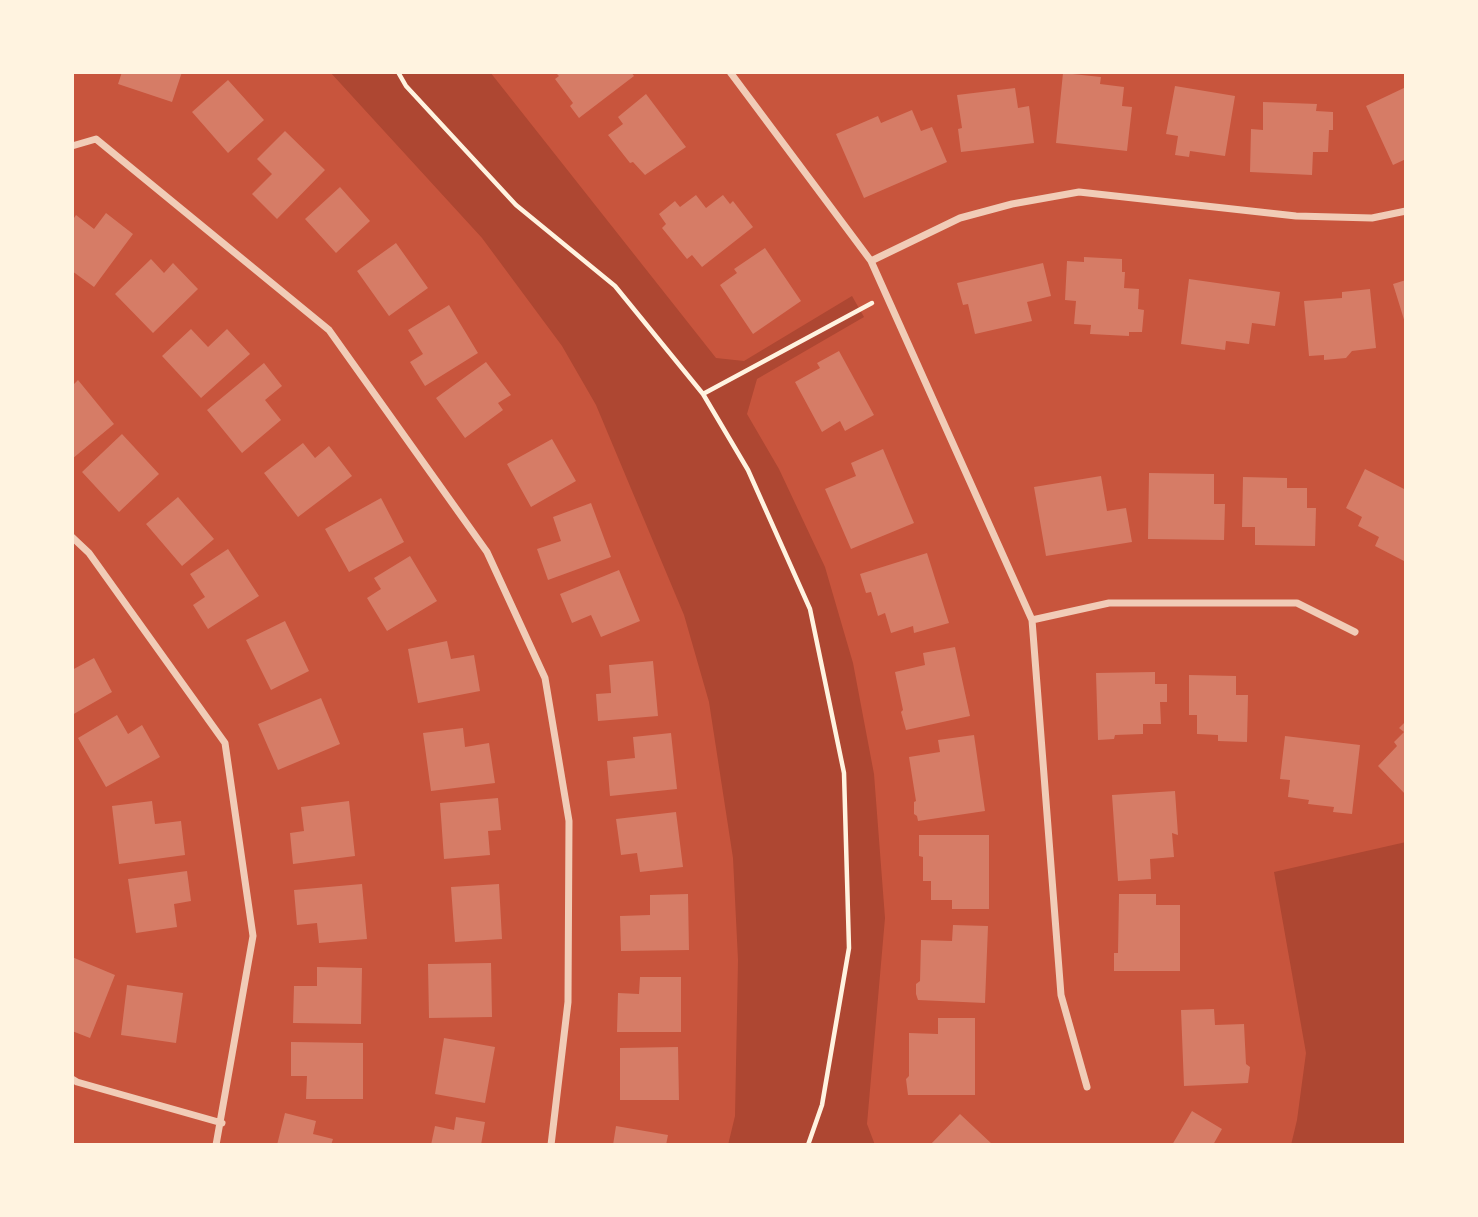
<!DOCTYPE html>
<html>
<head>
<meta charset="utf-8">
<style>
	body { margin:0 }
	#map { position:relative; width:1478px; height:1217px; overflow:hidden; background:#c8553d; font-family:"Sofia Sans Condensed",sans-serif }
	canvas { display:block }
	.frame { position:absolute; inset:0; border:74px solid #fff3e0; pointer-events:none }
</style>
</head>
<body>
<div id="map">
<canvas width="1478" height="1217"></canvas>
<div class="frame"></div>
</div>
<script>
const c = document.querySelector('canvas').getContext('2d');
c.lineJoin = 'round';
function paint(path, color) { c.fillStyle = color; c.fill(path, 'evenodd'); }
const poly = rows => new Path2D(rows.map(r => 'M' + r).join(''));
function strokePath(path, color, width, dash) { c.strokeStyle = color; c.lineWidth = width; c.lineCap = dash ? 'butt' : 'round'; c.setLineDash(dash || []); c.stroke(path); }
const green = poly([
	[330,72,490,72,716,358,744,361,852,296,864,317,757,379,747,414,779,469,825,567,853,663,874,774,885,918,867,1124,875,1145,728,1145,735,1116,738,960,733,858,709,702,684,615,596,405,562,346,482,238],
	[1406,842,1406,1145,1291,1145,1297,1120,1306,1053,1274,872]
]);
const building = poly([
	[122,72,182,72,172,102,118,84],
	[555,72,631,72,634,76,579,118,570,106,573,103,555,79,559,76],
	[1063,73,1101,77,1100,84,1124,87,1122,106,1132,107,1127,151,1056,143],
	[228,80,264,120,228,153,192,112],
	[1175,86,1235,96,1225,156,1190,151,1189,157,1175,155,1178,136,1166,134],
	[1406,87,1406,159,1393,165,1366,106],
	[1015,88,1018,108,1029,106,1034,143,961,152,958,129,962,128,957,95],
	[646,94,686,147,645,175,633,162,630,163,608,135,623,124,618,117],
	[1263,102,1317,104,1316,111,1333,112,1333,130,1329,130,1328,152,1313,152,1312,175,1250,172,1251,129,1263,130],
	[912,110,921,131,932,127,947,162,864,198,836,134,878,116,881,123],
	[285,131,325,170,277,219,252,194,272,174,257,159],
	[340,187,370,221,336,253,305,219],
	[696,195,706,208,723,195,730,204,733,201,753,227,702,267,692,255,687,259,662,228,666,224,659,214,675,201,680,207],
	[106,213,133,234,94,287,72,271,72,221,76,215,94,229],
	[396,243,428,288,389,316,357,271],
	[765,248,801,301,753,334,720,285,737,273,734,269],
	[1084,257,1122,259,1122,272,1125,272,1124,288,1139,289,1138,309,1144,310,1142,332,1129,332,1129,336,1090,334,1091,325,1074,324,1076,301,1065,300,1067,261,1084,262],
	[151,259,164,273,173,263,198,289,153,333,115,294],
	[1043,263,1051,296,1027,302,1032,321,975,334,968,304,963,305,957,283],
	[1189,279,1280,292,1275,326,1252,323,1249,344,1226,341,1225,350,1181,344],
	[1406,280,1406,326,1393,284],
	[1370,289,1376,348,1352,351,1346,358,1324,360,1324,355,1309,356,1304,301,1342,298,1342,292],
	[449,305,478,353,425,386,410,362,423,354,408,330],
	[191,329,208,347,227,329,250,354,201,398,162,356],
	[839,351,874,415,845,431,840,421,822,432,795,382,820,368,817,363],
	[486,362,511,395,498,403,503,410,465,438,436,398],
	[264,363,282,386,265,400,281,420,242,453,207,410],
	[78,380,114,424,72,459,72,386],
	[122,434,159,474,119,512,82,472],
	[552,439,576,481,531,507,507,464],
	[303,443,315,458,329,446,352,476,298,517,264,473],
	[883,449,914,523,851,549,825,489,856,476,851,463],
	[1365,469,1406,490,1406,556,1404,561,1375,546,1379,537,1358,526,1362,517,1346,508],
	[1149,473,1214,474,1214,504,1225,504,1224,540,1148,539],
	[1101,476,1107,511,1126,508,1132,542,1046,556,1034,487],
	[1243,477,1287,478,1287,488,1307,488,1307,508,1316,508,1315,546,1255,545,1255,527,1242,527],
	[178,497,214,539,182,566,146,524],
	[381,498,404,542,349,572,325,529],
	[591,503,611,557,548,580,537,549,561,541,553,517],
	[228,549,259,596,208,629,193,605,205,597,190,574],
	[927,553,949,623,914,633,913,626,891,633,885,613,878,616,871,592,866,593,860,574],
	[410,556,437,601,387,631,367,598,381,589,374,578],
	[619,570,640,621,601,637,591,615,572,623,560,594],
	[285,621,309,671,271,690,246,640],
	[447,641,451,659,474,655,480,691,418,703,408,649],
	[955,647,970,716,906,730,901,712,903,710,895,672,925,665,923,653],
	[94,658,112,692,72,715,72,670],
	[653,661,658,716,598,721,596,694,611,693,609,665],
	[1155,672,1155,684,1167,684,1167,702,1160,702,1161,724,1143,724,1143,734,1115,735,1114,739,1098,740,1096,673],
	[1189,675,1236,676,1236,695,1248,695,1247,742,1218,741,1218,735,1197,734,1197,715,1189,715],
	[321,698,340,744,278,770,258,724],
	[117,715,128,734,142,725,160,757,106,787,78,738],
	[1406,721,1406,795,1378,766,1397,746,1394,742,1404,732,1399,728],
	[463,728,465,747,489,743,495,783,431,791,423,733],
	[671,733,677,789,610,796,607,761,635,758,633,737],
	[974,735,985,811,918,821,917,816,914,814,914,802,916,801,909,757,940,752,938,740],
	[1285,736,1360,745,1352,814,1333,812,1334,807,1308,804,1309,800,1288,797,1290,780,1280,779],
	[1175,791,1178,835,1172,833,1174,857,1150,859,1151,879,1118,881,1112,795],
	[498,798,501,830,488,831,490,855,444,859,440,803],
	[152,801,155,824,181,821,185,855,119,864,112,806],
	[349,801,355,856,293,864,290,833,304,831,301,807],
	[676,812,683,867,640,872,637,853,621,855,616,819],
	[919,835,989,835,989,909,952,909,952,900,931,900,931,881,923,881,923,857,919,856],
	[187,871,191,901,174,904,177,927,136,933,128,879],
	[362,884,367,939,319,943,317,923,297,925,294,890],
	[499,884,502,939,455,942,451,887],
	[688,894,689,950,621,951,620,916,650,915,650,895],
	[1119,894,1156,894,1156,905,1180,905,1180,971,1114,971,1114,953,1118,953],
	[953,925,988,926,985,1003,918,1000,916,994,916,984,920,981,921,940,952,941],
	[72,957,115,975,90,1038,72,1031],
	[491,963,492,1017,429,1018,428,964],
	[317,967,362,968,361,1024,293,1023,294,986,317,986],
	[640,977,681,977,681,1032,617,1032,618,993,639,994],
	[127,985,183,993,176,1043,121,1035],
	[1214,1009,1215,1025,1244,1024,1246,1064,1250,1067,1248,1083,1184,1086,1181,1010],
	[938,1018,975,1018,975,1095,908,1095,906,1079,909,1076,909,1033,938,1034],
	[444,1038,495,1047,485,1103,435,1094],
	[291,1042,363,1043,363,1099,306,1099,307,1076,291,1076],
	[678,1047,679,1100,620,1100,620,1048],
	[1192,1111,1222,1129,1213,1145,1172,1145],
	[285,1113,316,1121,313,1134,333,1139,331,1145,277,1145],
	[960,1114,993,1145,930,1145],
	[456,1117,485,1122,481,1145,431,1145,435,1126,454,1130],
	[616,1126,668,1135,666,1145,613,1145]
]);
const path = poly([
	[398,72,406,86,516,205,615,286,703,394,748,470,810,609,844,773,849,948,822,1105,808,1145],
	[703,394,872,303]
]);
const minor = poly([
	[730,72,871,261,1032,620,1061,995,1087,1087],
	[72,146,96,139,329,330,487,552,545,678,569,821,568,1002,551,1145],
	[871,261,960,218,1012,204,1079,192,1296,216,1372,218,1406,211],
	[72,537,89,553,225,743,253,936,216,1145],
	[1032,620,1109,603,1297,603,1355,632],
	[72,1079,77,1082,222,1123]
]);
paint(green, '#ae4732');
paint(building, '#d67c66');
strokePath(path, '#fff3e0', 4.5);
strokePath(minor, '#f1ccb7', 7);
</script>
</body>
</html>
